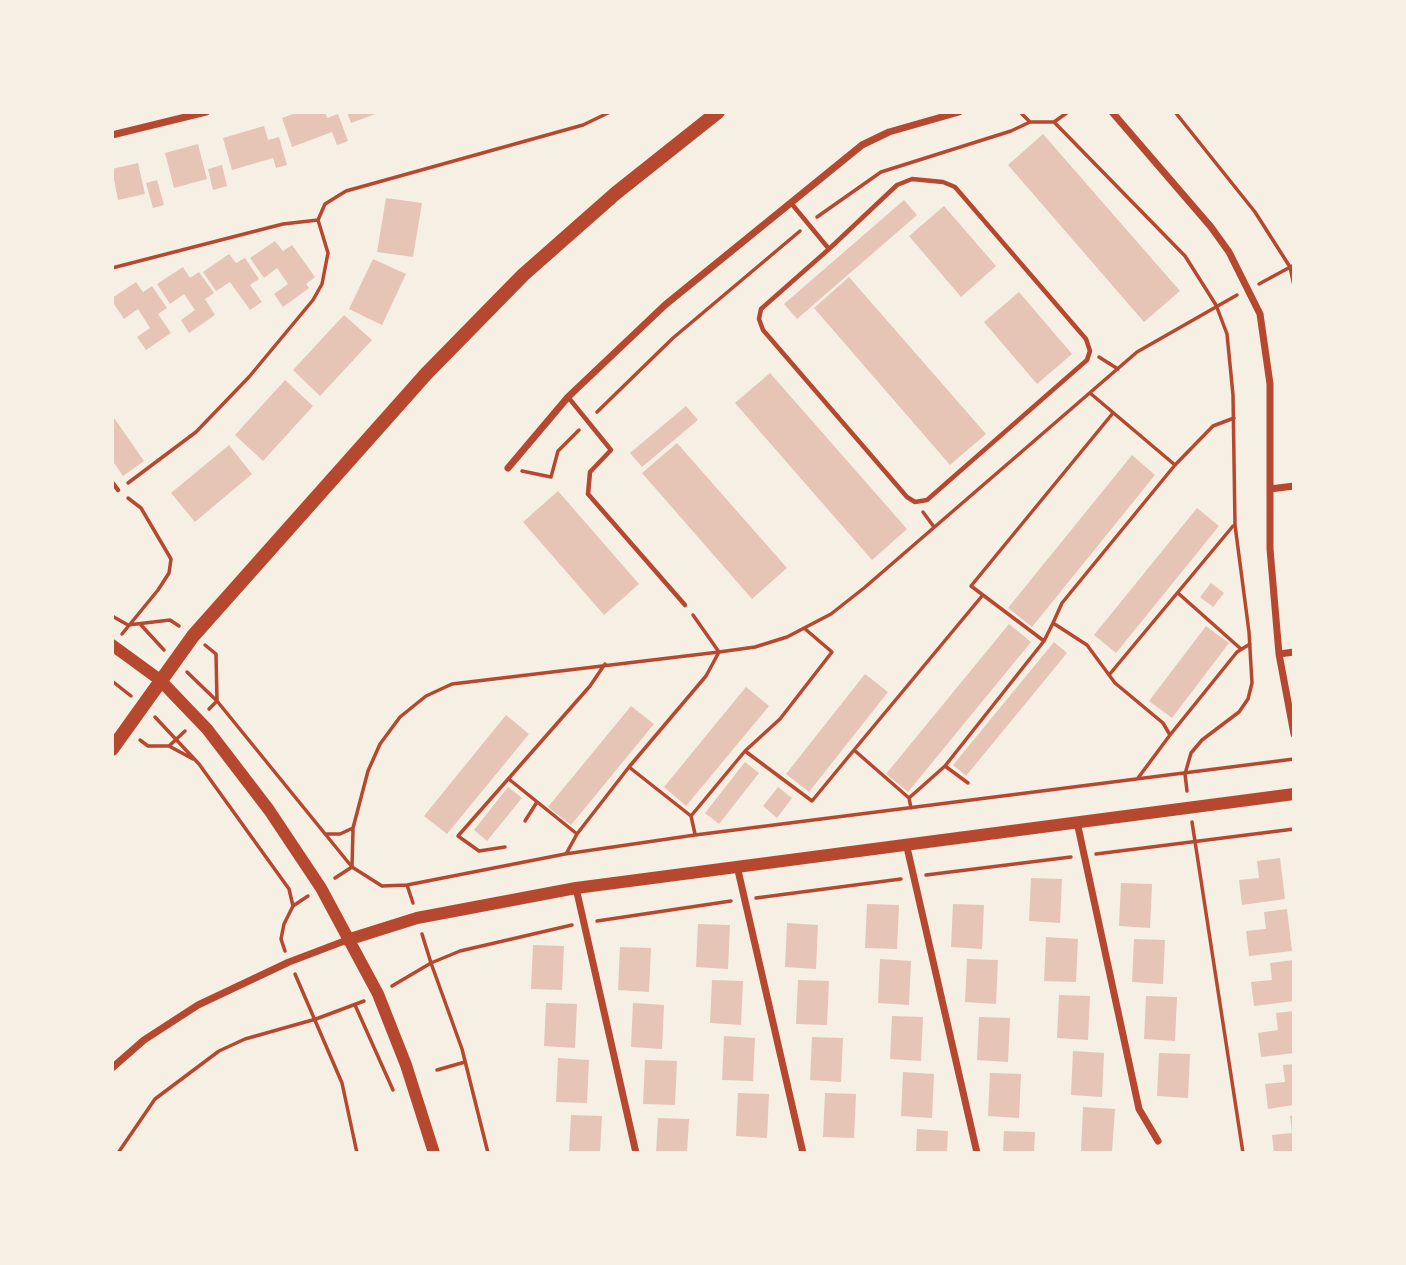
<!DOCTYPE html>
<html>
<head>
<meta charset="utf-8">
<style>
	body { margin:0 }
	#map { position:relative; width:1406px; height:1265px; overflow:hidden; background:#f6efe4; font-family:"Space Grotesk",sans-serif }
	canvas { display:block }
	.frame { position:absolute; inset:0; border:114px solid #f6efe4; pointer-events:none }
</style>
</head>
<body>
<div id="map">
<canvas width="1406" height="1265"></canvas>
<div class="frame"></div>
</div>
<script>
const c = document.querySelector('canvas').getContext('2d');
c.lineJoin = 'round';
function paint(path, color) { c.fillStyle = color; c.fill(path, 'evenodd'); }
const poly = rows => new Path2D(rows.map(r => 'M' + r).join(''));
function strokePath(path, color, width, dash) { c.strokeStyle = color; c.lineWidth = width; c.lineCap = dash ? 'butt' : 'round'; c.setLineDash(dash || []); c.stroke(path); }
const building = poly([
	[299,112,325,112,327,118,338,114,348,141,337,145,332,132,292,147,282,118],
	[347,112,381,112,351,123],
	[264,126,268,140,279,137,287,165,276,168,273,158,232,170,223,138],
	[1043,134,1180,291,1144,322,1008,165],
	[198,144,207,179,174,188,165,153],
	[138,163,145,194,118,200,112,169],
	[222,165,227,186,213,190,208,169],
	[157,180,164,205,153,208,146,183],
	[386,198,422,203,413,257,377,252],
	[904,200,917,215,797,319,784,304],
	[944,206,996,266,961,297,909,236],
	[275,241,283,251,292,245,315,277,306,284,309,288,283,307,274,294,288,284,277,268,264,278,250,258],
	[229,254,236,263,245,258,259,279,250,285,262,302,250,310,230,282,216,291,203,272],
	[373,259,406,274,382,325,349,309],
	[183,267,190,278,199,272,214,293,205,299,215,315,189,333,181,320,195,310,184,294,170,304,157,284],
	[849,277,986,434,950,465,814,308],
	[136,282,143,292,152,286,167,308,158,314,171,333,146,350,137,337,150,328,138,309,124,319,112,301,112,298],
	[1019,292,1072,354,1037,384,984,322],
	[344,315,372,340,320,396,293,370],
	[770,373,907,529,872,560,735,403],
	[285,380,313,406,263,461,235,435],
	[686,406,698,420,642,467,630,453],
	[112,415,144,461,123,476,112,460],
	[677,443,787,568,752,599,642,473],
	[229,445,252,474,195,522,171,493],
	[1132,455,1155,475,1032,627,1008,608],
	[558,491,639,584,604,615,523,522],
	[1197,508,1219,526,1116,653,1094,635],
	[1211,583,1224,593,1213,607,1200,597],
	[1009,624,1031,642,908,792,886,774],
	[1206,626,1229,643,1172,718,1149,701],
	[1054,642,1067,653,966,776,953,765],
	[865,674,888,692,809,792,786,774],
	[746,687,769,706,686,806,664,787],
	[631,706,654,724,571,825,548,807],
	[506,715,529,734,447,834,424,816],
	[745,762,759,773,719,824,705,813],
	[508,787,522,798,487,841,474,830],
	[778,787,792,798,777,818,763,806],
	[1280,858,1285,899,1242,905,1239,880,1259,878,1257,861],
	[1031,878,1062,879,1060,923,1029,921],
	[1121,883,1152,884,1150,928,1119,926],
	[867,904,899,905,897,949,865,948],
	[953,904,984,905,982,949,951,947],
	[1287,909,1292,951,1249,956,1246,931,1266,929,1264,912],
	[787,923,818,925,816,969,785,967],
	[698,924,730,925,728,969,696,967],
	[1046,937,1078,939,1076,982,1044,981],
	[1134,939,1165,940,1163,984,1132,982],
	[533,945,564,946,562,990,531,989],
	[620,947,651,948,649,992,618,990],
	[880,959,911,961,909,1005,878,1003],
	[967,959,998,960,996,1004,965,1002],
	[1293,960,1294,1001,1254,1006,1251,982,1272,980,1270,963],
	[712,980,743,981,741,1025,710,1023],
	[798,980,829,981,827,1025,796,1024],
	[1059,995,1090,996,1088,1040,1057,1038],
	[1146,996,1177,997,1175,1041,1144,1039],
	[546,1003,577,1004,575,1048,544,1046],
	[633,1003,664,1005,662,1049,631,1047],
	[1294,1011,1294,1053,1261,1057,1258,1033,1278,1030,1276,1013],
	[892,1016,923,1017,921,1061,890,1059],
	[979,1017,1010,1018,1008,1062,977,1060],
	[724,1036,755,1038,753,1081,722,1080],
	[812,1037,843,1038,841,1082,810,1080],
	[1073,1051,1104,1053,1102,1097,1071,1095],
	[1159,1053,1190,1054,1188,1098,1157,1096],
	[558,1058,589,1060,587,1103,556,1102],
	[645,1060,677,1061,675,1105,643,1104],
	[1294,1064,1294,1105,1268,1109,1265,1084,1285,1082,1283,1065],
	[903,1072,934,1074,932,1118,901,1116],
	[990,1073,1021,1074,1019,1118,988,1116],
	[738,1093,769,1094,767,1138,736,1136],
	[825,1093,856,1094,854,1138,823,1137],
	[1083,1107,1115,1109,1112,1152,1081,1151],
	[571,1115,602,1116,600,1153,569,1153],
	[1294,1115,1294,1153,1274,1153,1272,1135,1292,1133,1290,1116],
	[658,1118,689,1119,687,1153,656,1153],
	[917,1129,948,1131,947,1153,916,1153],
	[1004,1131,1035,1132,1034,1153,1003,1153]
]);
const path = poly([
	[1020,112,1030,122,1054,122,1068,112],
	[1175,112,1255,212,1290,267,1294,286],
	[1054,122,1185,256,1216,305,1227,334,1233,395,1235,525,1249,632,1252,683,1248,699,1239,712,1202,740,1191,753,1185,774,1187,791],
	[817,217,881,172,1011,131,1030,122],
	[318,220,325,204,346,191,583,125,610,112],
	[112,268,283,224,318,220,328,253,322,284,313,300,249,377,196,432,128,483],
	[1259,284,1294,265],
	[1099,357,1118,369],
	[1090,393,1175,465,1213,426,1234,418],
	[597,412,673,338,800,231],
	[522,471,551,477,558,451,579,430],
	[923,512,934,527],
	[1178,593,1241,649],
	[112,616,128,625,170,620,179,626],
	[1053,623,1044,641,971,586,1113,413],
	[141,625,164,650],
	[804,628,832,652,780,719,745,751,812,801,854,750],
	[122,634,158,590,169,573,171,559,141,508,128,498],
	[205,645,216,654,217,701,209,709],
	[187,672,217,701,352,867,382,886,407,885,413,903],
	[1109,675,1233,526],
	[112,681,131,696],
	[155,717,199,764,289,889,293,906],
	[1170,735,1237,652,1250,644],
	[140,740,148,746,169,746,193,759],
	[169,746,185,731],
	[945,766,968,783],
	[1138,778,1170,735,1163,723,1115,683,1087,645,1053,623,1062,603,1175,465],
	[510,780,577,834,629,767],
	[909,798,854,750,982,596],
	[911,808,909,798,945,766,1044,641],
	[691,816,629,767,706,676,719,652,693,615],
	[525,821,537,802],
	[1192,822,1243,1153],
	[327,834,340,834,353,828,368,771,380,744,400,717,426,696,452,684,719,652,755,647,787,637,831,614,864,588,1137,352,1237,295],
	[695,834,691,816,745,751],
	[505,847,479,851,458,836,590,686,605,664],
	[566,854,577,834],
	[1096,854,1294,829],
	[926,875,1071,857],
	[335,878,352,867,353,829],
	[407,885,565,854,695,835,1294,759],
	[756,898,901,879],
	[597,921,731,901],
	[285,951,281,939,284,924,293,906,308,896],
	[295,974,342,1083,357,1153],
	[392,986,431,963,422,934],
	[355,1005,393,1090],
	[437,1070,465,1062],
	[118,1153,155,1099,219,1051,245,1039,316,1019,364,1001],
	[488,1153,462,1049,431,963,460,951,572,925]
]);
const service = poly([
	[791,203,829,249,761,309,759,319,763,330,907,497,915,502,927,500,1087,360,1090,351,1086,339,955,187,943,182,912,179,897,185,829,249],
	[568,397,611,450,590,472,588,494,685,605],
	[112,482,118,490]
]);
const minor = poly([
	[1112,112,1211,227,1229,252,1260,314,1270,384,1270,549,1279,654,1294,734],
	[112,135,206,112],
	[508,468,568,397,665,305,862,145,889,132,959,112],
	[1270,489,1294,486],
	[1279,654,1294,652],
	[1077,822,1139,1109,1158,1141],
	[906,843,977,1153],
	[737,866,803,1153],
	[576,888,636,1153],
	[112,1068,144,1040,198,1005,289,962,347,940]
]);
const tertiary = poly([
	[112,645,160,680,207,729,269,810,321,888,378,994,406,1065,434,1153],
	[347,940,417,918,576,888,1294,794]
]);
const secondary = poly([
	[112,749,193,636,426,374,523,275,616,193,718,112]
]);
paint(building, '#e6c5b7');
strokePath(path, '#b5482f', 3.5);
strokePath(service, '#b5482f', 4.5);
strokePath(minor, '#b5482f', 7);
strokePath(tertiary, '#b5482f', 12);
strokePath(secondary, '#b5482f', 14);
</script>
</body>
</html>
